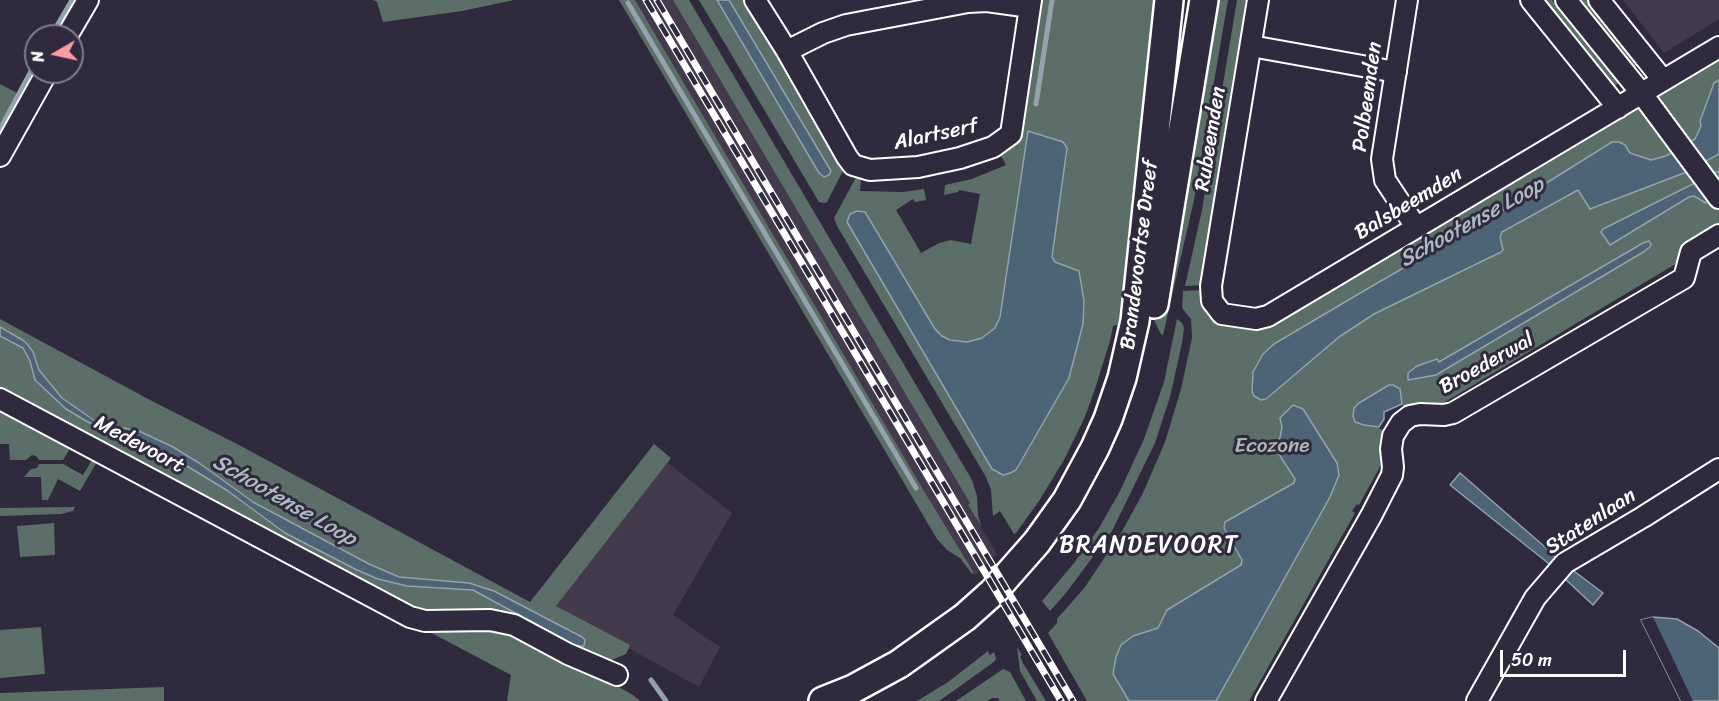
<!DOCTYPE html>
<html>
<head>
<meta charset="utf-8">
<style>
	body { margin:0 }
	#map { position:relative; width:1719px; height:701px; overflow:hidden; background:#2f2a3d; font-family:Sriracha,sans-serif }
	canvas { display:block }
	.north { position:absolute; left:24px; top:24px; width:60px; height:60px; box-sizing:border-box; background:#2f2a3d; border:2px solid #827f8b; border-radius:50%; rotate:261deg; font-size:16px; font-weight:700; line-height:24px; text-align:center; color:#fff }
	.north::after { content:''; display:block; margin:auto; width:21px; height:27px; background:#ff9aa2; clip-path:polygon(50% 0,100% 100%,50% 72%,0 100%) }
	.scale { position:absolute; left:1500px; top:650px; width:126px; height:27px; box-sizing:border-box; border:3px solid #fff; border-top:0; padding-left:8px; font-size:18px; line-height:21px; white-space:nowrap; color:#fff; -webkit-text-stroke:4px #2f2a3d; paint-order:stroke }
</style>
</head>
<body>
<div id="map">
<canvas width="1719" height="701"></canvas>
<div class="north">N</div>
<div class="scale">50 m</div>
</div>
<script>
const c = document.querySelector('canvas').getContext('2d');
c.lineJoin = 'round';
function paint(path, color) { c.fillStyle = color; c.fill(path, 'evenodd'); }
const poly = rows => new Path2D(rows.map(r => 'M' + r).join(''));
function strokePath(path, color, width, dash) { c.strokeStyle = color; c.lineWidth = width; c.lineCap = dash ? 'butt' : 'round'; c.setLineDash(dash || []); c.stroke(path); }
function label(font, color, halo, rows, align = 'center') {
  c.font = font + ' Sriracha,sans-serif'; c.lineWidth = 6; c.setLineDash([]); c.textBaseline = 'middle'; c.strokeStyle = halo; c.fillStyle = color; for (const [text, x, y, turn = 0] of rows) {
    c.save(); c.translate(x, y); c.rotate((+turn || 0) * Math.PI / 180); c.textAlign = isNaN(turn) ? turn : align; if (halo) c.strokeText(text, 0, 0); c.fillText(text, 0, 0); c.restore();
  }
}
const built = poly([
	[635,0,673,0,971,503,968,505,997,554,975,576,924,491],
	[1623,0,1719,0,1719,19,1664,53],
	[663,459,732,513,673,615,720,647,699,687,550,605]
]);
const green = poly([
	[373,0,514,0,462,11,383,22,377,2],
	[619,0,635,0,924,491,974,573,972,574,960,558,947,550,937,539],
	[673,0,689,0,972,480,977,496,978,515,981,526,968,505,970,503],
	[699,0,717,0,819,173,829,175,831,171,729,0,745,0,845,167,827,202,825,203,819,202],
	[1038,0,1165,0,1122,324,1113,326,1110,341,1094,392,1084,419,1064,460,1039,501,1016,533,1014,534,1000,511,993,516,991,490,986,477,837,226,834,218,855,179,857,178,861,180,860,191,903,192,924,189,926,200,915,202,913,199,896,210,921,253,939,243,951,240,971,244,980,194,959,190,958,192,944,195,945,185,972,179,1006,165,1000,154,1010,147,1018,139],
	[1066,148,1052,258,1054,262,1079,272,1084,301,1083,324,1069,378,1022,460,1016,470,997,473,992,469,848,222,865,212,935,329,942,336,950,340,967,342,982,338,995,328,1000,317],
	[1207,0,1228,0,1194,200,1163,335,1161,334,1154,320],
	[1237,0,1251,0,1203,285,1185,286,1202,210],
	[1536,0,1552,0,1619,83,1609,90],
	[1575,0,1590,0,1641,62,1632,70],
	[1719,53,1719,238,1440,405,1418,403,1404,408,1401,401,1385,406,1377,427,1384,431,1380,445,1381,465,1359,505,1357,504,1352,511,1355,513,1249,701,1087,701,1048,633,1057,623,1057,619,1085,587,1121,533,1143,493,1165,442,1181,389,1192,338,1191,319,1182,308,1183,291,1202,290,1237,325],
	[0,84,19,94,0,131],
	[0,319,150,400,239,445,530,602,654,444,671,458,556,606,630,645,626,654,605,663,520,624,416,614,73,444,63,460,39,460,36,456,32,455,26,460,10,460,9,444,0,444,0,336,23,348,30,361,35,380,42,387,88,422,107,431,131,438,159,449,228,491,285,533,357,570,407,586,473,590,530,620,584,646,585,642,582,637,494,591,469,583,399,577,369,564,253,502,199,463,173,447,141,432,95,421,62,398,39,370,33,352,24,341,0,327],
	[1177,319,1182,323,1184,328,1182,343,1170,397,1155,443,1112,531,1066,593,1050,611,1042,601,1074,563,1099,528,1120,491,1144,439,1164,382],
	[93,458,98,460,80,491,58,479,48,500,42,500,41,477,24,477,31,469,37,468,39,464,63,464,83,475],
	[75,507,73,511,61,514,0,516,0,508],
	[54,523,55,555,20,557,17,526],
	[405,619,519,631,633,695,640,701,507,701,511,675],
	[41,627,45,674,0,678,0,630],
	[1017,647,1022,655,1020,656,1023,663,1046,701,1037,701,1020,671],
	[988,651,990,655,994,652,996,658,995,661,952,692,939,701,917,701,948,682],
	[1003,669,1010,672,1026,701,1000,701,998,698,992,698,987,701,956,701],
	[164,687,164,701,0,701,0,693]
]);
const water = poly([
	[717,0,729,0,831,171,829,175,824,177,819,173,717,0],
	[1719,80,1719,154,1684,173,1590,209,1578,190,1502,232,1500,237,1503,250,1501,252,1374,314,1339,337,1266,399,1261,400,1254,396,1252,391,1253,372,1263,354,1274,344,1367,289,1492,217,1612,142,1619,142,1625,145,1630,153,1651,160,1666,156,1695,139,1701,126,1700,121,1714,83,1719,80],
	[1028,131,1063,142,1067,148,1052,257,1055,262,1079,271,1084,301,1083,324,1069,378,1016,470,1010,473,1003,475,992,469,847,222,850,214,857,211,865,212,935,329,942,336,950,340,967,342,982,338,995,328,1000,317,1028,131],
	[1719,171,1719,196,1706,203,1694,196,1689,197,1610,245,1601,232,1603,229,1719,171],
	[1649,241,1651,244,1650,247,1645,251,1436,375,1408,380,1408,373,1417,366,1437,359,1439,362,1643,243,1649,241],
	[0,327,24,341,28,345,33,352,39,370,62,398,95,421,141,432,173,447,199,463,253,502,369,564,399,577,469,583,494,591,582,637,585,640,584,646,576,646,473,590,407,586,378,579,357,570,285,533,228,491,159,449,131,438,107,431,88,422,66,409,35,380,30,361,23,348,0,336,0,327],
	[1389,385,1393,385,1400,389,1402,404,1384,412,1384,419,1379,427,1364,425,1355,422,1353,416,1354,408,1359,403,1389,385],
	[1293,405,1303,409,1337,463,1339,475,1330,497,1216,701,1129,701,1113,674,1116,657,1121,645,1133,636,1158,628,1167,610,1241,565,1242,560,1224,528,1225,522,1294,483,1295,479,1273,445,1280,438,1282,427,1280,418,1293,405],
	[1460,473,1553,554,1554,556,1603,593,1593,605,1548,563,1450,485,1460,473],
	[1653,617,1677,619,1698,631,1719,648,1719,701,1681,701,1641,620,1653,617]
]);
const pier = poly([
	[1653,617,1693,701,1681,701,1641,620]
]);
const stream = poly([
	[628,3,916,488],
	[51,36,72,0],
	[1036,104,1052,0],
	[0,129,36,62],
	[651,680,666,701]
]);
const minor = poly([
	[755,0,787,51,847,157,853,165,870,170,918,167,960,158,993,147,1011,134,1031,0],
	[1258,0,1211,286,1212,301,1222,314,1256,319,1268,316,1719,47],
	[1407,0,1382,159,1385,180,1416,227],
	[1531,0,1618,108],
	[1566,0,1642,94,1719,198],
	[1599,0,1663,80],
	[67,36,88,0],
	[1251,46,1396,72],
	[787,51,823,33,846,25,968,2,987,1,1030,7],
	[0,156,47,72],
	[0,399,410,617,425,621,490,620,514,625,568,654,617,675],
	[1266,701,1371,516,1392,475,1393,467,1391,449,1393,436,1401,423,1410,416,1420,414,1444,415,1453,413,1684,278,1691,252,1719,235],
	[1477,701,1535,598,1565,563,1643,517,1719,469]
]);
const secondary = poly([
	[1154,304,1204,0],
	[823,701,853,689,899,664,965,617,993,592,1037,542,1067,500,1095,448,1108,419,1122,378,1135,321,1169,0]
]);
const rail = poly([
	[646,0,1061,701],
	[657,0,1073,701]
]);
const streetNames = [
	["Polbeemden",1368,97,-82],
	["Alartserf",936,135,-12],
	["Rubeemden",1211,139,-81],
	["Balsbeemden",1409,204,-31],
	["Brandevoortse Dreef",1140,255,-83],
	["Broederwal",1487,364,-29],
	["Medevoort",139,445,28],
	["Statenlaan",1591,522,-33]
];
const parkNames = [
	["Ecozone",1272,447]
];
const waterNames = [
	["Schootense Loop",1472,223,-29],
	["Schootense Loop",284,501,30]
];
const quarterNames = [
	["BRANDEVOORT",1149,546]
];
paint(built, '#443a4d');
paint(green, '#5b6f68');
paint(water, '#4c6475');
strokePath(water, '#94a2ac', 1.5);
paint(pier, '#2f2a3d');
strokePath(stream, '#94a2ac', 5);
strokePath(minor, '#fff', 24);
strokePath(secondary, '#fff', 32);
strokePath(minor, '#2f2a3d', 20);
strokePath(secondary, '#2f2a3d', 27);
strokePath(rail, '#fff', 7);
strokePath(rail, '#2f2a3d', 4.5, [14]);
label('21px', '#fff', '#2f2a3d', streetNames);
label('21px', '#adb7b4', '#2f2a3d', parkNames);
label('italic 22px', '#aeb9c1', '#2f2a3d', waterNames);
c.letterSpacing = '1.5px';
label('24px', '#fff', '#2f2a3d', quarterNames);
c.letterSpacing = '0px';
</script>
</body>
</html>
